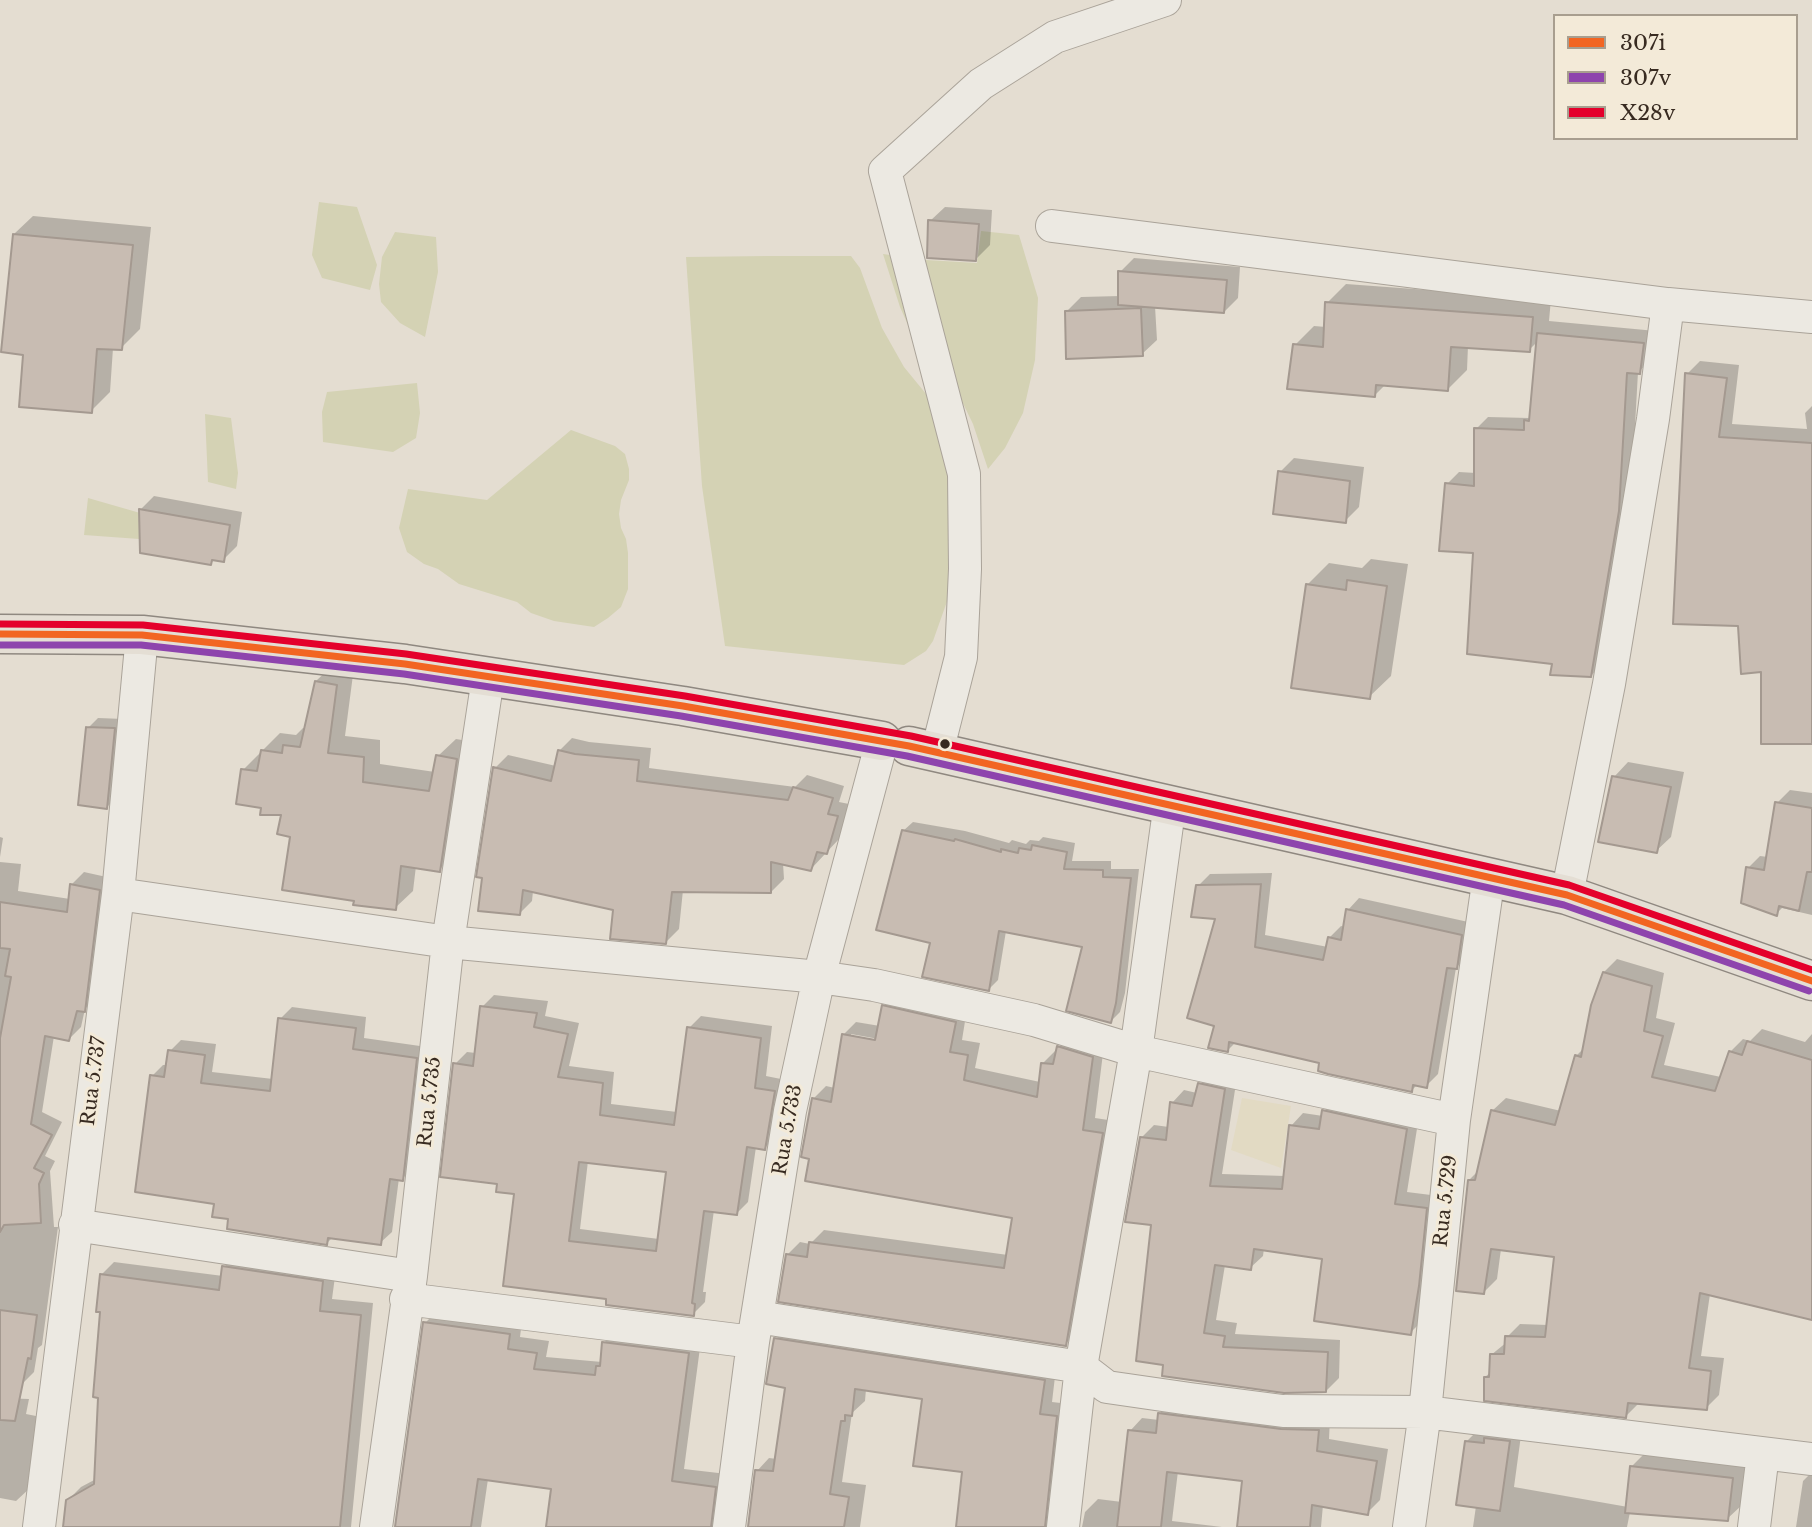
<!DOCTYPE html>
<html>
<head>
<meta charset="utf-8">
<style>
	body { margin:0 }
	#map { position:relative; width:1812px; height:1527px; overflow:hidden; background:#e4ddd1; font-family:"Libre Baskerville",serif }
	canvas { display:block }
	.legend { position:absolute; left:1553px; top:14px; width:245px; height:126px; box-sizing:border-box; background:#f3ead8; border:2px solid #a89e8f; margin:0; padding:9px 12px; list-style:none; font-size:21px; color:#382b21 }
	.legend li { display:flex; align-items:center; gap:14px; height:35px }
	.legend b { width:35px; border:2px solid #a89e8f }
</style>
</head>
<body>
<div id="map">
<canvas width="1812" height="1527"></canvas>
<ul class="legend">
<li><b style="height:9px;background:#f26522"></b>307i</li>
<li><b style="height:9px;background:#8e44ad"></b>307v</li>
<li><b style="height:9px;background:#e4002b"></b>X28v</li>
</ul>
</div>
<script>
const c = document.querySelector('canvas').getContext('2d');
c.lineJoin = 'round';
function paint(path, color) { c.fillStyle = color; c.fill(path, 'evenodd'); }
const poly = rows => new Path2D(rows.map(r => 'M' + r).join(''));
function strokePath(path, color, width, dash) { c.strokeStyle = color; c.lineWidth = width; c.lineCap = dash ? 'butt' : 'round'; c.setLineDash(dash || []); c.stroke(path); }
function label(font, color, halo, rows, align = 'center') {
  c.font = font + ' "Libre Baskerville",serif'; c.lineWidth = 6; c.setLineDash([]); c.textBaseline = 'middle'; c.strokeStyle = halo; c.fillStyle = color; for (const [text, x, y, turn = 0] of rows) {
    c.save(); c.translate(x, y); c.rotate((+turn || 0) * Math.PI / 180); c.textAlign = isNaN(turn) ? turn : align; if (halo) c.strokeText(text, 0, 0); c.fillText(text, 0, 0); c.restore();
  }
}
const farmland = poly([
	[1242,1098,1291,1106,1281,1168,1231,1150]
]);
const green = poly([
	[319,202,357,207,377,265,370,290,322,278,312,255],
	[981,231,1019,235,1038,298,1035,360,1023,413,1005,448,988,469,973,424,958,393,917,341,908,325,900,307,883,254,926,260,977,263],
	[395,232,436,237,438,272,425,337,400,323,381,302,379,284,382,257],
	[767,256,851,256,860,268,882,328,904,367,931,400,945,422,956,576,933,641,926,651,904,665,725,646,702,486,686,257],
	[417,383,420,413,416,438,393,452,323,442,322,412,327,392],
	[205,414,231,418,238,473,236,489,208,482],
	[571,430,615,446,625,454,629,469,629,480,621,500,619,514,621,528,626,539,628,553,628,589,621,607,608,618,594,627,554,621,531,613,517,602,459,584,438,569,424,564,407,552,399,528,408,489,487,500],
	[88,498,154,517,153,540,84,535]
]);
const shadow = poly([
	[945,207,992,210,990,245,976,259,930,221],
	[33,216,151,227,140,329,121,348,113,348,110,392,91,411,25,353,14,234],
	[1134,258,1240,267,1238,298,1224,312,1155,306,1157,340,1142,354,1066,312,1081,297,1120,296,1120,272],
	[1346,284,1551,299,1549,321,1656,331,1652,360,1638,372,1631,498,1603,663,1591,676,1554,662,1475,552,1447,484,1459,472,1476,473,1476,429,1488,417,1529,418,1531,417,1538,341,1529,350,1468,346,1467,370,1448,389,1386,384,1374,396,1295,345,1314,326,1326,327,1327,303],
	[1700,361,1739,365,1732,424,1807,429,1805,413,1812,406,1812,742,1763,670,1740,624,1687,374],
	[1294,458,1364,467,1359,507,1345,521,1280,472],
	[154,496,242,512,237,546,223,560,215,559,211,563,140,510],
	[1371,559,1408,564,1391,676,1369,697,1308,584,1329,563,1362,568],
	[334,664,354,667,345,736,380,740,380,764,435,772,438,756,456,739,474,742,457,852,439,870,416,866,413,891,395,908,356,899,292,835,283,813,263,807,243,770,280,733,296,735,303,728,306,728,316,681],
	[98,718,124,719,117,797,107,807,88,728],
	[572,738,589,742,651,748,649,768,795,787,807,775,844,786,839,802,849,804,839,839,811,869,783,863,784,879,771,892,683,890,679,929,666,942,615,909,533,891,532,901,519,914,495,768,508,755,556,766,559,751],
	[1628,762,1684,772,1671,837,1656,851,1614,777],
	[1790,790,1812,793,1812,915,1782,908,1776,914,1748,868,1760,856,1768,857,1777,803],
	[913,822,965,831,1009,843,1012,840,1026,844,1030,840,1039,841,1043,837,1075,843,1072,861,1111,861,1111,869,1139,869,1125,993,1120,1012,1111,1021,1084,945,1006,931,998,980,989,989,932,942,903,831],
	[0,837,3,838,0,857],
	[0,862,21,864,18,891,70,899,72,884,84,872,111,878,96,998,85,1009,81,1027,69,1039,54,1036,42,1112,62,1122,45,1156,55,1161,50,1171,54,1227,58,1227,42,1345,38,1348,34,1372,22,1384,0,1380],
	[1272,873,1265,935,1328,947,1329,938,1341,926,1345,927,1348,910,1359,898,1473,923,1468,955,1456,968,1438,1074,1426,1086,1418,1084,1412,1090,1321,1062,1236,1042,1228,1050,1216,1025,1218,918,1198,886,1210,874],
	[1617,959,1664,973,1656,1018,1675,1023,1664,1065,1721,1077,1730,1052,1743,1039,1750,1041,1762,1029,1805,1042,1812,1034,1812,1318,1710,1294,1701,1356,1724,1358,1719,1395,1706,1408,1639,1403,1626,1416,1485,1377,1491,1372,1491,1355,1507,1342,1507,1337,1520,1324,1548,1325,1556,1256,1501,1249,1497,1279,1484,1292,1469,1180,1479,1170,1492,1111,1506,1098,1561,1111,1576,1056,1585,1047,1604,972],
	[896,994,967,1009,962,1040,980,1043,975,1068,1040,1082,1042,1064,1055,1051,1058,1051,1059,1047,1072,1035,1104,1045,1095,1118,1115,1121,1078,1332,1065,1344,787,1255,800,1242,810,1244,824,1230,1008,1255,1014,1216,813,1099,826,1086,835,1088,843,1035,856,1022,880,1026,883,1006],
	[851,1034,884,1040,884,1043,851,1038],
	[494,995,548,1001,545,1016,579,1023,569,1066,614,1072,611,1104,677,1112,689,1028,701,1016,772,1026,766,1076,786,1080,776,1136,765,1148,756,1147,748,1202,737,1213,714,1210,703,1292,706,1292,705,1302,693,1314,608,1297,516,1192,499,1182,455,1064,467,1052,476,1053,482,1007],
	[588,1161,668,1170,659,1239,580,1229],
	[292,1007,366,1017,364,1038,427,1047,414,1167,402,1179,399,1178,392,1232,380,1243,333,1237,327,1243,230,1217,216,1202,152,1076,163,1065,168,1065,170,1051,181,1040,216,1044,212,1072,273,1079,280,1019],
	[1213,1071,1237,1077,1222,1174,1285,1176,1291,1126,1303,1113,1323,1116,1324,1111,1337,1098,1419,1116,1407,1192,1439,1196,1423,1320,1410,1333,1324,1258,1264,1248,1263,1256,1250,1268,1225,1265,1216,1320,1237,1323,1235,1334,1340,1340,1339,1378,1326,1391,1165,1364,1153,1223,1141,1138,1154,1125,1169,1127,1172,1103,1184,1090,1197,1093,1200,1084],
	[237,1254,336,1269,332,1299,373,1303,351,1527,65,1527,67,1501,81,1487,96,1479,101,1275,114,1262,223,1276,224,1267],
	[438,1310,522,1321,520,1337,549,1341,546,1357,602,1362,604,1343,616,1330,701,1340,684,1469,727,1474,729,1527,548,1527,553,1487,488,1479,481,1527,396,1527,425,1323],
	[789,1326,1056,1368,1052,1402,1069,1404,1063,1527,957,1527,964,1471,924,1397,866,1389,865,1401,852,1413,842,1482,866,1485,860,1527,749,1527,757,1471,769,1458,777,1459,787,1386,776,1339],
	[0,1398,29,1399,26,1414,41,1417,30,1488,16,1501,0,1498],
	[1172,1401,1330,1418,1329,1439,1388,1449,1380,1500,1367,1513,1323,1505,1321,1527,1239,1527,1244,1480,1178,1471,1172,1521,1222,1527,1082,1527,1085,1512,1098,1499,1122,1502,1130,1431,1142,1418,1159,1420,1159,1414],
	[1480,1428,1522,1428,1514,1487,1628,1507,1631,1467,1646,1452,1746,1464,1742,1505,1727,1519,1630,1512,1627,1527,1473,1527,1476,1506,1467,1441],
	[1812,1472,1812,1527,1796,1527,1803,1481]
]);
const building = poly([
	[928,220,979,224,976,261,927,258,928,220],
	[13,234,133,245,122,350,97,349,92,413,19,407,23,355,1,352,13,234],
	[1118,271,1227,280,1224,313,1118,305,1118,271],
	[1325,302,1533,317,1530,352,1451,347,1448,391,1376,385,1375,397,1287,389,1293,344,1323,347,1325,302],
	[1141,308,1143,356,1066,359,1065,311,1141,308],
	[1537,333,1644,343,1640,374,1627,373,1619,511,1591,677,1550,675,1552,664,1467,654,1473,553,1439,551,1445,483,1474,486,1474,428,1524,430,1524,420,1529,421,1537,333],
	[1685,373,1727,378,1719,437,1812,443,1812,744,1761,744,1761,672,1741,674,1738,626,1673,624,1685,373],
	[1278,471,1350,481,1346,523,1273,514,1278,471],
	[139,509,230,525,224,562,212,560,211,565,140,553,139,509],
	[1347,580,1387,586,1370,699,1291,688,1306,584,1346,590,1347,580],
	[315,681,337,685,328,753,364,757,363,782,429,791,436,755,457,759,440,872,401,866,396,910,353,905,354,901,282,890,290,837,277,834,281,815,260,815,261,808,236,804,241,769,257,771,261,750,282,753,283,745,300,747,315,681],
	[86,727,115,728,107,809,78,805,86,727],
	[558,750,575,754,639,760,637,781,788,800,793,787,833,798,828,814,838,816,827,854,817,852,811,871,771,862,771,893,672,892,666,944,610,939,613,910,523,890,520,915,478,911,482,878,476,877,493,767,551,781,558,750],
	[1612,776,1671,787,1657,853,1598,842,1612,776],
	[1775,802,1812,808,1812,872,1807,872,1799,911,1779,906,1777,916,1741,903,1746,867,1764,870,1775,802],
	[902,830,954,841,955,839,1001,852,1001,849,1018,853,1019,848,1031,850,1032,845,1067,852,1064,869,1103,870,1103,877,1131,878,1116,1003,1111,1023,1066,1011,1082,947,999,931,989,991,922,977,930,943,876,930,902,830],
	[70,884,100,890,85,1012,77,1011,69,1041,45,1036,31,1124,52,1135,34,1168,44,1173,39,1184,41,1223,4,1225,0,1232,0,1038,11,977,5,976,10,949,0,948,0,902,67,912,70,884],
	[1261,884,1255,947,1323,960,1328,937,1341,940,1346,909,1462,935,1457,969,1447,968,1427,1088,1413,1085,1412,1092,1328,1074,1318,1071,1319,1063,1229,1042,1228,1052,1208,1048,1214,1026,1187,1018,1215,919,1191,917,1196,885,1261,884],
	[1603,972,1652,986,1644,1031,1663,1036,1652,1077,1715,1091,1729,1051,1742,1055,1747,1041,1812,1060,1812,1320,1700,1293,1689,1368,1711,1371,1707,1410,1628,1403,1626,1418,1484,1401,1484,1377,1489,1377,1490,1354,1504,1354,1505,1336,1545,1337,1554,1257,1491,1249,1484,1294,1456,1291,1468,1180,1475,1180,1491,1110,1555,1125,1575,1055,1581,1057,1591,1005,1603,972],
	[882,1005,956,1022,950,1052,968,1055,964,1080,1037,1097,1041,1063,1053,1064,1057,1046,1093,1057,1083,1130,1103,1133,1066,1346,778,1302,786,1254,807,1257,809,1242,1004,1268,1012,1218,805,1181,809,1159,801,1157,812,1098,831,1102,842,1034,875,1040,882,1005],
	[480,1006,537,1013,534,1027,568,1034,558,1077,603,1083,600,1115,674,1125,687,1027,761,1038,755,1088,775,1091,765,1150,747,1147,737,1215,704,1211,692,1303,695,1304,694,1316,606,1305,606,1299,503,1286,514,1194,496,1192,497,1184,440,1177,453,1063,473,1066,480,1006],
	[579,1162,666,1172,656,1251,569,1241,579,1162],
	[278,1018,356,1028,353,1049,417,1058,403,1181,390,1179,381,1245,328,1238,327,1245,227,1229,228,1219,212,1217,214,1204,135,1192,150,1075,164,1077,168,1050,205,1055,201,1083,270,1091,278,1018],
	[1198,1083,1225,1089,1210,1186,1282,1189,1289,1125,1319,1129,1322,1110,1407,1129,1395,1204,1427,1208,1419,1286,1411,1335,1314,1321,1322,1259,1254,1249,1251,1270,1215,1265,1204,1333,1225,1336,1223,1347,1328,1352,1326,1392,1284,1393,1162,1376,1163,1365,1136,1361,1151,1225,1125,1222,1140,1137,1166,1140,1170,1102,1192,1106,1198,1083],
	[222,1266,323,1281,320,1311,361,1315,340,1527,63,1527,66,1500,94,1484,98,1398,93,1397,100,1312,96,1312,100,1274,219,1290,222,1266],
	[0,1310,37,1315,31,1359,28,1358,15,1421,0,1420,0,1310],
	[423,1322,510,1334,508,1349,537,1353,534,1369,595,1375,596,1366,600,1366,602,1342,689,1353,672,1481,716,1487,711,1527,546,1527,551,1489,478,1479,471,1527,395,1527,423,1322],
	[774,1338,1045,1380,1040,1414,1057,1416,1045,1527,956,1527,962,1472,913,1466,922,1399,855,1389,852,1416,845,1415,845,1421,841,1421,830,1494,849,1497,844,1527,748,1527,755,1470,773,1471,785,1388,766,1384,774,1338],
	[1158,1413,1281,1429,1319,1430,1317,1451,1377,1461,1368,1515,1312,1505,1310,1527,1237,1527,1242,1481,1167,1472,1161,1527,1117,1527,1128,1430,1156,1433,1158,1413],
	[1484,1438,1510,1441,1500,1511,1456,1505,1465,1441,1484,1443,1484,1438],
	[1630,1466,1733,1478,1728,1521,1625,1513,1630,1466]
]);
const minor = poly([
	[1052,226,1668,304,1812,317],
	[937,752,961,657,965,569,964,474,885,171,981,84,1055,37,1165,0],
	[118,894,448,942,819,977,874,985,1034,1020,1136,1051,1454,1120],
	[1567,895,1609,684,1653,419,1668,304],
	[75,1225,411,1276],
	[406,1299,753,1342],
	[757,1317,1081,1367,1107,1387,1190,1399,1283,1411,1425,1412,1812,1459],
	[39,1527,118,894,142,635],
	[376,1527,411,1276,448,942,488,678],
	[729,1527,753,1342,790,1111,819,977,882,741],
	[1063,1527,1081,1367,1136,1051,1170,803],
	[1409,1527,1425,1412,1454,1120,1489,876],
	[1754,1527,1763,1454]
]);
const primary = poly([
	[0,634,142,635,405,664,683,706,882,741],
	[909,746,1567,895,1812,981]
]);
const bus1 = poly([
	[0,634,142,635,405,664,683,706,909,746,1567,895,1812,981]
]);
const bus2 = poly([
	[0,645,141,645,404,674,681,716,907,756,1564,905,1809,991]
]);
const bus3 = poly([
	[0,624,143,625,406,654,685,696,911,736,1569,885,1812,970]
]);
const markers = [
	[945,744,6,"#382b21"]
];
const streetNames = [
	["Rua 5.737",94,1081,-83],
	["Rua 5.735",430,1102,-84],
	["Rua 5.733",788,1130,-80],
	["Rua 5.729",1446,1201,-84]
];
paint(farmland, '#e2dac3');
paint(green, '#d4d2b4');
paint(shadow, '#0003');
paint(building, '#c8bcb2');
strokePath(building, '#a49990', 2);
strokePath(minor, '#aaa399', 34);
strokePath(primary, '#8f8880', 41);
strokePath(minor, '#ece9e2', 32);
strokePath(primary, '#e4ded4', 38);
strokePath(bus1, '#f26522', 7);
strokePath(bus2, '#8e44ad', 7);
strokePath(bus3, '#e4002b', 7);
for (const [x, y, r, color] of markers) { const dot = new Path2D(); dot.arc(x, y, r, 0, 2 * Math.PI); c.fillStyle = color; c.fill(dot); strokePath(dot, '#f3ead8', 2.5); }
label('19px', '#382b21', '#f3ead8', streetNames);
</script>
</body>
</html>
